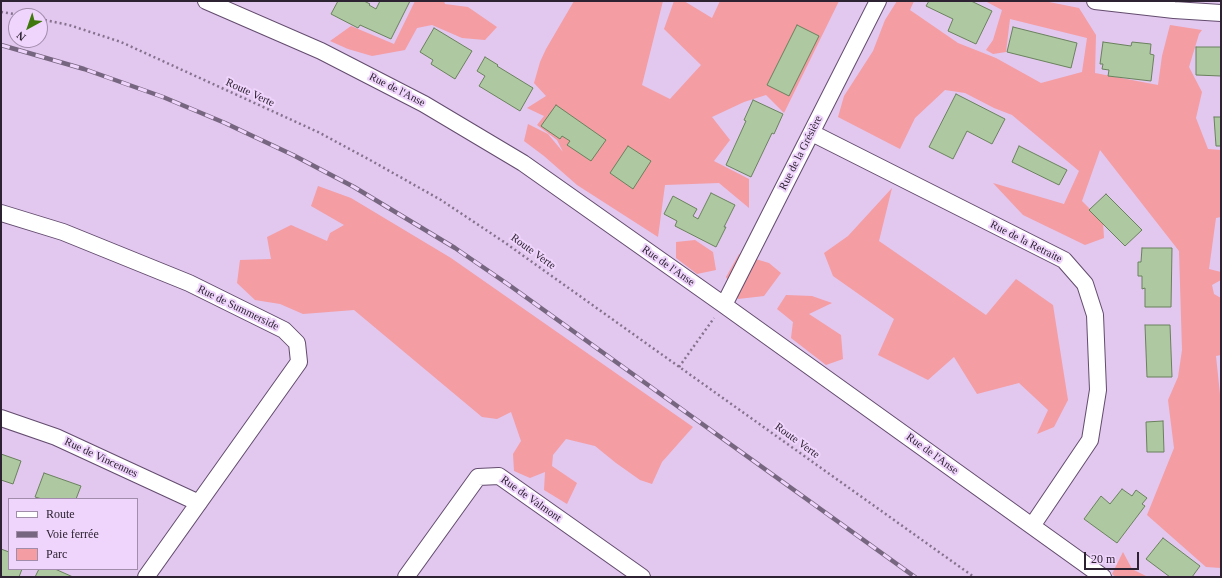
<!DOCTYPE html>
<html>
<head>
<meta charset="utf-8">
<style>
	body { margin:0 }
	#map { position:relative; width:1222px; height:578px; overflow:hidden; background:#e2c7ef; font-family:"Times New Roman",serif }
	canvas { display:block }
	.frame { position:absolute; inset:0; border:2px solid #2c2231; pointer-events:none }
	.legend { position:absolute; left:8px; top:498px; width:130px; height:72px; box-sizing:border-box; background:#efd4fc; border:1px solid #a18dab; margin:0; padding:5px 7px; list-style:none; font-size:12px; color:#2c2231 }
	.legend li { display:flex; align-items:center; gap:8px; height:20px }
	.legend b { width:20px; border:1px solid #a18dab }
	.north { position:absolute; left:8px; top:8px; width:40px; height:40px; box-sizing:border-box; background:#efd4fc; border:1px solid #a18dab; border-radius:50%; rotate:220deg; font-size:11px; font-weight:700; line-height:16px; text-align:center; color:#2c2231 }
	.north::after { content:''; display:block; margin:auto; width:14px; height:18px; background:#3f780d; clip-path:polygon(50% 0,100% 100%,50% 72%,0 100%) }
	.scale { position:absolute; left:1084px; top:552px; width:55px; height:18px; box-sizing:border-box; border:2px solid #2c2231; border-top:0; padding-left:5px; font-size:12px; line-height:14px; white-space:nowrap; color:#2c2231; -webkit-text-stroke:3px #efd4fc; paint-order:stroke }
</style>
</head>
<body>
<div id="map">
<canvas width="1222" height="578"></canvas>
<div class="frame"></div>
<ul class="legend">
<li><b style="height:5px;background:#fff"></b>Route</li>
<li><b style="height:5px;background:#77667f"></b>Voie ferrée</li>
<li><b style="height:11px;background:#f49da3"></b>Parc</li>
</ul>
<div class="north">N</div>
<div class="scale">20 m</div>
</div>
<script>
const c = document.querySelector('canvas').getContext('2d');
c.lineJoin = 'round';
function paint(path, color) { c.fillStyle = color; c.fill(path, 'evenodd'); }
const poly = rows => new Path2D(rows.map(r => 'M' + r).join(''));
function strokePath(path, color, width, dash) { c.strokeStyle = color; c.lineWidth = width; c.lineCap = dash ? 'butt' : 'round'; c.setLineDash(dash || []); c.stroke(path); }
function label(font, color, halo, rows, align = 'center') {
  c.font = font + ' "Times New Roman",serif'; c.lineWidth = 4; c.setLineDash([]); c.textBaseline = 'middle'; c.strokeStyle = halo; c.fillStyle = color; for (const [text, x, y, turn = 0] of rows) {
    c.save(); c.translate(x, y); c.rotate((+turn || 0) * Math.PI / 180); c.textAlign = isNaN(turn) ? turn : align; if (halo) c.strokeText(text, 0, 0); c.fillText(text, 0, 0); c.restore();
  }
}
const green = poly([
	[415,1,444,1,445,4,468,7,497,27,485,40,462,38,432,25,417,28,405,50,372,56,348,49,330,41,351,26,394,44],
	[574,1,663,1,642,85,670,99,701,65,664,29,674,1,684,1,712,18,720,1,839,1,784,113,766,95,744,102,712,117,730,140,714,161,749,179,749,208,719,183,665,185,658,237,577,185,544,156,524,141,528,124,548,134,563,152,557,140,537,125,544,116,527,108,546,96,534,83,540,62,546,49],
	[897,1,914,1,910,10,958,43,996,58,1041,83,1082,72,1087,38,1010,19,1006,52,993,54,986,50,993,40,1002,10,985,1,1044,1,1079,8,1096,35,1095,73,1158,85,1162,56,1170,25,1202,30,1199,34,1189,67,1202,92,1196,118,1208,149,1221,150,1221,217,1216,218,1209,269,1221,272,1221,280,1212,285,1214,294,1221,298,1221,355,1216,356,1221,404,1221,568,1206,567,1147,515,1174,448,1168,400,1178,377,1182,350,1179,251,1100,150,1082,201,1103,222,1104,238,1085,245,1023,215,993,183,1064,204,1079,171,1012,115,994,108,965,93,945,90,915,118,900,149,838,117,844,96,873,51,885,20],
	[318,186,351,198,451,258,693,427,662,462,652,484,640,480,616,463,595,446,566,439,553,455,552,466,577,483,567,504,544,490,545,472,530,478,514,471,513,454,521,441,511,412,497,419,482,417,354,310,303,314,280,304,255,300,237,283,240,260,271,259,267,237,291,225,327,241,330,233,344,225,311,206],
	[892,188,879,241,986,315,1016,279,1053,305,1068,400,1054,427,1037,434,1048,410,1019,383,977,394,954,357,928,380,878,355,894,319,833,276,824,253,848,236],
	[695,240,713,252,716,270,697,274,676,258,676,242],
	[739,254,769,263,781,273,764,296,738,299,726,277],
	[786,295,812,296,832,303,809,314,841,335,843,359,826,365,791,338,793,322,777,309],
	[1123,552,1132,569,1148,577,1116,577,1112,574]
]);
const building = poly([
	[338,1,364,1,370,4,369,5,376,9,380,1,410,1,391,39,360,25,358,28,331,14,338,1],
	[929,1,971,1,992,11,976,44,948,31,953,19,926,6,929,1],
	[797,25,819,36,789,96,767,85,797,25],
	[1013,27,1077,43,1071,68,1007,52,1013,27],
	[434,28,472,51,455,79,431,64,433,60,420,52,434,28],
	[1103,42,1131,46,1132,42,1151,44,1150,54,1154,55,1151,81,1108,76,1109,70,1102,69,1103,64,1100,64,1103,42],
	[1196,47,1221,47,1221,76,1196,75,1196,47],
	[485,57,498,65,497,66,533,88,520,111,479,86,485,76,477,71,485,57],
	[956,94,1005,119,992,144,967,131,953,159,929,147,956,94],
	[753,100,783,114,774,134,772,133,751,177,726,165,746,121,744,120,753,100],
	[556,105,606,140,591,161,567,145,570,141,562,136,560,139,541,126,556,105],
	[1214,117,1221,117,1221,146,1216,146,1214,117],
	[628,146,651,161,633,189,610,173,628,146],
	[1019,146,1067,170,1059,185,1012,162,1019,146],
	[711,193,735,205,724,227,726,227,716,247,675,226,677,221,664,214,673,196,697,209,693,216,698,219,711,193],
	[1106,194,1142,230,1125,246,1089,210,1106,194],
	[1142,248,1172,248,1171,307,1145,307,1145,288,1142,289,1142,276,1138,276,1138,262,1141,262,1142,248],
	[1145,325,1170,325,1172,377,1147,377,1145,325],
	[1163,421,1164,452,1147,452,1146,422,1163,421],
	[1,454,21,461,13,484,1,480,1,454],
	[44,473,81,486,76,499,42,499,35,497,44,473],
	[1122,489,1132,496,1136,490,1147,498,1142,504,1145,506,1117,543,1084,519,1101,496,1110,504,1122,489],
	[1163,538,1200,566,1192,577,1170,577,1146,559,1163,538],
	[1,549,9,552,9,569,22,569,19,577,5,577,1,576,1,549],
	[39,569,55,569,73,577,35,577,39,569]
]);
const path = poly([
	[1,12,27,16],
	[40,19,69,25,121,42,318,132,370,160,441,200,504,242,974,577],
	[679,367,714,318]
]);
const street = poly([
	[206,1,321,51,424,104,523,163,724,305,1103,577],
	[1095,1,1174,10,1221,13],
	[812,133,1064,260,1085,284,1095,315,1098,390,1090,440,1032,526],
	[1,213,63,232,189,283,284,330,297,343,299,362,146,577],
	[724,305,878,1],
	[1,418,56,437,199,503],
	[406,577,478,477,499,476,642,577]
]);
const rail = poly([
	[1,45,84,69,163,97,225,123,293,155,354,187,455,248,509,285,915,577]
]);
const streetNames = [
	["Rue de l'Anse",397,90,27],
	["Route Verte",250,93,25],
	["Rue de la Grésière",801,153,-63],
	["Rue de la Retraite",1026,242,27],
	["Route Verte",533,252,36],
	["Rue de l'Anse",668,266,35],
	["Rue de Summerside",238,308,26],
	["Route Verte",797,441,36],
	["Rue de l'Anse",932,454,36],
	["Rue de Vincennes",101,458,25],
	["Rue de Valmont",531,499,35]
];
paint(green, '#f49da3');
paint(building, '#aec8a1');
strokePath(building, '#69815c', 1);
strokePath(street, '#634c6e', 18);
strokePath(path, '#85738e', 2.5, [2, 3]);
strokePath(street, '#fff', 16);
strokePath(rail, '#77667f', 4.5);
strokePath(rail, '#efd4fc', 3, [9]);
label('11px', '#2c2231', '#efd4fc', streetNames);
</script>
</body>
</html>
